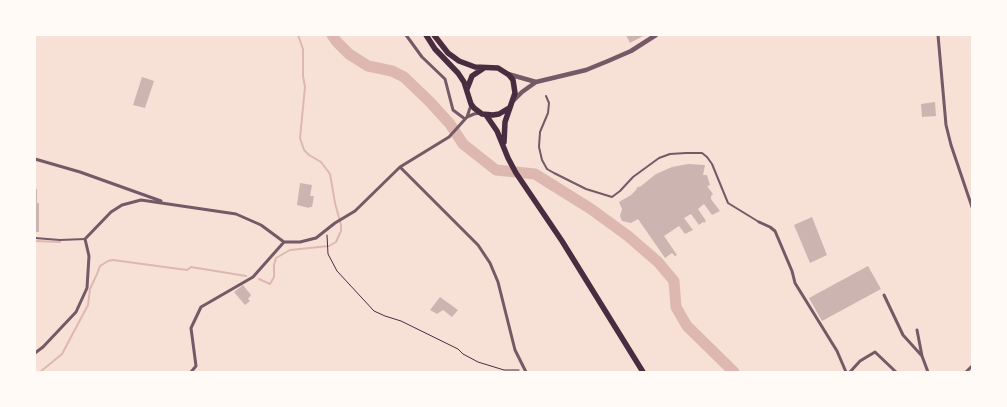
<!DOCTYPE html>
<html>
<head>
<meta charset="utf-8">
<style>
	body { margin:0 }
	#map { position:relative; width:1007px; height:407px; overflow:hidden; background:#f7e1d7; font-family:"Archivo Narrow",sans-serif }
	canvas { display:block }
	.frame { position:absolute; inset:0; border:36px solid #fffaf5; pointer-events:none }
</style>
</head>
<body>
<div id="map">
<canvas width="1007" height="407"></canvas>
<div class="frame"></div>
</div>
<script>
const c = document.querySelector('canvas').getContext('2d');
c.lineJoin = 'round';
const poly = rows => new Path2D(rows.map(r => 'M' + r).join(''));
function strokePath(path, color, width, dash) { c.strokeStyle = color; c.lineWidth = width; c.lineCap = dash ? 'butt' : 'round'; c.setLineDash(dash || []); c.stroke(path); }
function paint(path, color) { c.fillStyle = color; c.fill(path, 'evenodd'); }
const stream = poly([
	[35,241,60,242],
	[259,279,270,284,274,277,274,265,276,258,290,250,329,246,336,242,341,231,341,225,335,203,330,174,321,162,309,155,304,150,300,138,305,87,303,76,303,49,298,35],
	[40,372,62,354,88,305,90,289,97,274,100,266,108,261,113,260,187,270,191,267,246,276]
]);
const river = poly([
	[332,35,336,41,349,54,368,66,392,71,404,77,430,102,450,124,463,144,496,170,535,174,591,209,628,236,658,262,674,281,676,307,687,326,734,372]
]);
const building = poly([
	[626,35,645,35,630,43],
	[142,77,154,81,145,108,133,105],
	[935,102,936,116,922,117,921,104],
	[688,164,705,165,703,175,707,175,710,185,707,186,713,194,711,196,711,199,720,211,712,215,704,204,698,209,706,221,704,223,703,222,699,225,691,214,684,218,693,230,685,234,679,226,664,236,677,255,675,256,672,253,665,258,638,219,631,223,622,221,620,216,622,209,619,202,631,195,637,189,636,188,641,186,656,174,672,167],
	[300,183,312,185,310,196,314,196,312,207,309,207,309,208,297,205],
	[35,189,37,189,37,203,39,203,39,232,35,232],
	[812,217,827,255,810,263,794,225],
	[868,266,881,289,822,321,809,298],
	[243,285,251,295,248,299,250,301,245,305,234,292],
	[440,297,458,310,452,317,443,310,437,314,430,310]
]);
const path = poly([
	[327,235,328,254,337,271,374,311,385,316,401,321,458,349,463,354,478,362,504,370,519,370]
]);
const service = poly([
	[546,96,549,103,548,113,540,132,539,147,542,160,547,169,554,173,586,189,612,197,620,191,633,177,659,158,670,154,686,153,702,153,707,157,712,164,728,203,759,222],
	[35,238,60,240,85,239]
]);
const minor = poly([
	[406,35,422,57,445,79,453,110,465,119],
	[938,35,946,125,951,145,972,207],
	[467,117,474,114,480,113],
	[35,159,80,172,161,201],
	[400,167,478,245,490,263,498,282,515,350,526,372],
	[759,222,770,227,775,231,792,271,795,283,837,351,846,372],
	[884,295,903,335,922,356],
	[917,330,922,356,928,372],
	[35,353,43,347,76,312,87,288,89,256,85,239,111,212,122,205,141,200,236,214,261,225,284,242],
	[191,372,196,366,191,328,201,307,253,277,284,242,300,242,316,238,335,223,355,211,400,167,449,137,467,117,471,105],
	[850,372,860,361,875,352,896,372],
	[966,372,972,366]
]);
const tertiary = poly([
	[508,74,536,82],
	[514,100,522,92,536,82,586,70,608,61,631,51,656,35]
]);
const primary = poly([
	[426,35,435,49,458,73,464,82,471,104,474,108,482,114,493,115,499,114,509,108],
	[434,35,448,53,459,61,475,67,498,68,509,75,513,80,515,93,505,122,504,142],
	[467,89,472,76,484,68],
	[486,115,497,131,508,158,516,173,562,241,643,372]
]);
strokePath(stream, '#dcb8b0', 2);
strokePath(river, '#dcb8b0', 11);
paint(building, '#ccb4b1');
strokePath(path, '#4a2c40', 1);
strokePath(service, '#755966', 2);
strokePath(minor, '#755966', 3);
strokePath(tertiary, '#755966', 4.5);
strokePath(primary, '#4a2c40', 5.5);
</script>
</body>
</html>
